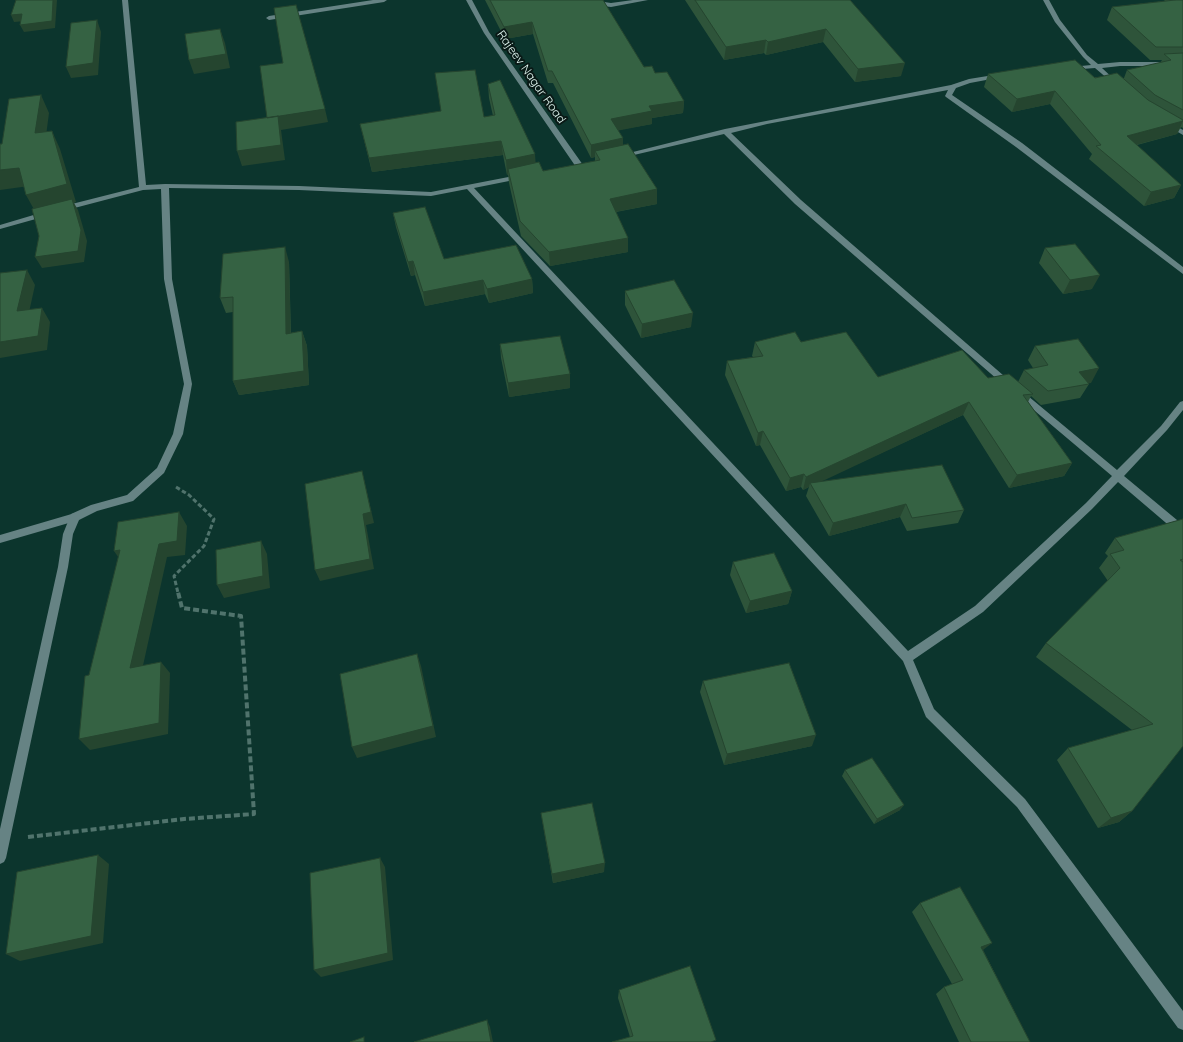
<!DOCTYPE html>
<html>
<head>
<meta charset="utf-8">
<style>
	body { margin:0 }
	canvas { display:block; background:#0c352d }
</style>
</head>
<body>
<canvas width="1183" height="1042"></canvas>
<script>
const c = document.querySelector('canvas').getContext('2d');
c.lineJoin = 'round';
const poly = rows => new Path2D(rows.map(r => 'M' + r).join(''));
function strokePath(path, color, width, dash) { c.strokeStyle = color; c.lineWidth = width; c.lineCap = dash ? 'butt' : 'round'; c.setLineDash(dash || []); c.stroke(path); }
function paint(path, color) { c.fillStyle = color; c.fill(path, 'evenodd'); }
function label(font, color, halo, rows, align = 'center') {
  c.font = font + ' Quicksand,sans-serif'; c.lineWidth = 4; c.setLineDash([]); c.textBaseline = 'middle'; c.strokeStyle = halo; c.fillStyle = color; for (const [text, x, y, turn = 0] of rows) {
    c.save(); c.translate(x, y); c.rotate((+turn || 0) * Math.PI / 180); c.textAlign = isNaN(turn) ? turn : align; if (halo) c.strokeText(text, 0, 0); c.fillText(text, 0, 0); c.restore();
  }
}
const pathFar1 = poly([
	[176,487,189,495,214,519,204,546,174,576,178,593]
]);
const path = poly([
	[28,837,184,819,254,814,241,616,182,608,178,592]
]);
const lane = poly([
	[75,513,79,514,80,517,79,520,0,543,0,535,75,513]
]);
const street = poly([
	[122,0,128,0,146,185,165,184,299,186,431,192,524,174,524,178,474,188,908,651,975,606,1086,503,1112,476,1016,395,1014,393,1016,391,1022,391,1117,470,1161,426,1180,402,1183,401,1183,410,1167,430,1124,476,1183,525,1183,535,1179,534,1118,482,1092,509,983,612,913,660,934,709,1025,799,1183,1011,1183,1030,1178,1028,1017,807,926,717,903,661,467,189,431,196,299,190,169,188,172,279,192,384,183,434,164,473,133,501,97,511,79,520,73,534,68,567,6,858,4,862,0,864,0,829,58,567,63,534,71,514,91,505,127,495,157,468,173,434,184,384,164,279,161,189,143,190,63,211,59,209,60,207,139,187,122,0],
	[373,0,387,0,384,2,269,20,266,18,269,16,373,0],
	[466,0,472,0,489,32,583,165,582,167,576,167,484,33,466,0],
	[590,0,611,3,633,0,648,0,611,7,595,5,590,0],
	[1043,0,1049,0,1060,20,1087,55,1098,64,1120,62,1183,62,1183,66,1120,66,1102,68,1117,82,1118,83,1115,85,1095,68,1069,70,1068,69,1071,67,1091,65,1083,57,1055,22,1043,0],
	[1000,74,1003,76,1002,77,970,83,956,88,952,95,1022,143,1183,267,1183,274,1016,147,946,97,945,96,948,90,767,124,731,133,801,200,1011,382,1012,384,1008,387,1005,386,795,204,724,134,621,158,617,156,725,129,951,85,969,79,1000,74],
	[1168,122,1183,130,1183,135,1166,125,1166,123,1168,122],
	[47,211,51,213,50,215,0,229,0,225,47,211]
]);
const wall = poly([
	[485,0,603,0,644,67,655,73,684,101,683,113,652,118,652,124,618,130,623,145,657,189,657,204,616,212,628,238,628,252,550,266,521,236,509,183,508,174,507,175,503,155,372,172,360,124,484,117,493,116,489,98,488,84,535,163,543,171,595,161,595,157,591,158,553,83,548,83,533,34,505,39],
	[685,0,850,0,901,76,855,82,823,42,766,55,764,53,724,60],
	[1164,0,1183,0,1183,128,1181,127,1177,134,1137,145,1181,185,1174,198,1144,206,1089,159,1092,154,1050,104,1012,112,984,87,988,74,1124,78,1127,70,1160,63,1162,60,1150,60,1107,20,1112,7,1165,1],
	[393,213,444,259,532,279,533,293,489,303,485,294,425,306,415,275,411,276,396,227],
	[1045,248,1092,289,1063,294,1039,263],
	[289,262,291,333,302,331,307,346,309,385,239,395,233,381,233,312,226,313,220,298],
	[625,291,691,327,641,338,625,305],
	[755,342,801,342,878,377,988,378,1018,382,1024,370,1033,368,1028,360,1035,346,1091,383,1088,383,1089,384,1080,398,1041,405,1031,396,1028,402,1072,463,1064,476,1009,488,963,415,821,481,964,510,958,523,907,531,900,517,829,536,806,496,809,487,803,490,801,487,786,491,760,445,756,446,725,375,727,361,753,357,752,356],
	[500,344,570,388,509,397,501,358],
	[1183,519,1183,746,1132,811,1119,822,1098,828,1057,760,1068,748,1132,730,1036,657,1046,643,1108,581,1099,568,1108,556,1105,553,1115,538],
	[733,562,792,591,788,604,746,613,730,575],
	[703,681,812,746,724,765,700,692],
	[845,770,900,810,874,824,842,776],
	[541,813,604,872,553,883],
	[920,903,983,950,1030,1042,959,1042,936,994,944,987,952,984,912,912],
	[619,990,716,1040,630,1037,618,998]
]);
const shadedWall = poly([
	[53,0,57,0,55,28,24,32,20,25],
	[22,14,25,21,14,22,11,15],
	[97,20,101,32,98,75,71,78,66,67],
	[532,22,533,34,505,39,504,27],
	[220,29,225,43,230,68,194,74,189,60],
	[826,29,823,42,766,55,768,42],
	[766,40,764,53,724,60,726,47],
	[905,63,901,76,855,82,858,69],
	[1055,91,1050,104,1012,112,1017,99],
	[41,95,49,113,44,151,35,133],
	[684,101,683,113,652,118,652,124,611,132,611,119,649,106],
	[325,109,328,122,281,130,285,160,242,166,237,151,267,118],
	[1183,121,1177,134,1120,149,1127,136],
	[52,131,60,149,76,202,74,203,78,210,87,241,84,262,42,268,35,257,78,251,36,213,26,195],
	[623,138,623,150,595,151,595,157,591,158,591,145],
	[501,141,503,155,372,172,369,158],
	[535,154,536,169,508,169,508,174,507,175,506,160],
	[19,168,29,186,0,190,0,170],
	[1181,185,1174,198,1144,206,1151,192],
	[657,189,657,204,609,213,610,199],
	[628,238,628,252,550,266,549,252],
	[285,247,289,262,291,348,286,334],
	[413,261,415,275,411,276,408,262],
	[27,270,35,285,26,326,17,311],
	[1100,275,1092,289,1063,294,1070,280],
	[532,279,533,293,489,303,487,289],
	[483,280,485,294,425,306,423,292],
	[42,308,50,322,47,350,0,358,0,342],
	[693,313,691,327,641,338,642,324],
	[302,331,307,346,309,385,239,395,233,381],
	[1099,368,1091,383,1071,386,1079,372],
	[570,374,570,388,509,397,508,383],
	[969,402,963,415,812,486,810,483,809,487,803,490,806,477],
	[763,431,760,445,756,446,758,433],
	[1072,463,1064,476,1009,488,1017,475],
	[362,471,374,523,366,525,374,569,320,581,315,570,363,514],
	[804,474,801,487,786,491,790,478],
	[906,504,900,517,829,536,833,523],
	[179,512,187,526,185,555,167,557,140,679,130,668,159,544],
	[261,541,267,554,270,588,224,598,217,585],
	[120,550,123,564,114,551],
	[792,591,788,604,746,613,750,601],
	[417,654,421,666,436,737,357,758,352,747],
	[161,662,170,673,168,734,90,750,79,739],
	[816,735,812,746,724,765,727,754],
	[904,805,900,810,874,824,877,819],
	[1132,811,1119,822,1098,828,1111,818],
	[98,855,109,864,103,943,20,961,6,954],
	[380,858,385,867,393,960,321,977,314,970],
	[605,863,604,872,553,883,552,874],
	[992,943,983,950,981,947],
	[487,1020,490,1027,493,1042,491,1042]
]);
const building = poly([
	[16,0,53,0,52,21,20,25,22,14,11,15,16,0],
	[490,0,603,0,644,67,652,66,655,73,667,72,684,101,649,106,652,111,611,119,623,138,591,145,552,71,548,71,532,22,504,27,490,0],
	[695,0,850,0,905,63,858,69,826,29,768,42,766,40,726,47,695,0],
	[1175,0,1183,0,1183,47,1156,47,1112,7,1175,0],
	[296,5,325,109,267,118,260,66,283,63,274,8,296,5],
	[97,20,93,63,66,67,71,23,97,20],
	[220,29,226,54,189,60,185,34,220,29],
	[1183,53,1183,110,1155,95,1127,70,1171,60,1164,54,1183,53],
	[1075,60,1095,78,1117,73,1148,100,1183,120,1183,121,1127,136,1181,185,1151,192,1096,146,1101,145,1055,91,1017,99,988,74,1075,60],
	[475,70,484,117,495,115,488,84,500,80,535,154,506,160,501,141,369,158,360,124,441,111,435,73,475,70],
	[41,95,35,133,52,131,67,184,26,195,19,168,0,170,0,144,2,144,9,99,41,95],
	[278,116,281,145,237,151,236,122,278,116],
	[628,144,657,189,610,199,628,238,549,252,520,221,508,169,539,162,543,171,600,160,595,151,628,144],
	[72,199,81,230,78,251,35,257,39,236,32,209,72,199],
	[425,207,444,259,516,245,532,279,487,289,483,280,423,292,413,261,408,262,393,213,425,207],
	[1075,244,1100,275,1070,280,1045,248,1075,244],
	[285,247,286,334,302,331,304,371,233,381,233,297,220,298,223,254,285,247],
	[27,270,17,311,42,308,38,336,0,342,0,273,27,270],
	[674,280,693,313,642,324,625,291,674,280],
	[795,332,801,342,846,332,878,377,962,350,988,378,1009,374,1033,394,1023,395,1072,463,1017,475,969,402,806,477,804,474,790,478,763,431,758,433,727,361,763,356,755,342,795,332],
	[560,336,570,374,508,383,500,344,560,336],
	[1078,339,1099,368,1079,372,1089,384,1048,391,1024,370,1048,365,1035,346,1078,339],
	[942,465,964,510,912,518,906,504,833,523,810,483,942,465],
	[362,471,371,512,363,514,370,559,315,570,305,484,362,471],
	[179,512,177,541,159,544,130,668,161,662,159,723,79,739,85,676,89,675,120,550,114,551,118,522,179,512],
	[1183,519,1183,559,1180,560,1183,562,1183,746,1132,811,1111,818,1068,748,1153,724,1046,643,1120,568,1110,554,1124,550,1115,538,1183,519],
	[261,541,263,576,217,585,216,550,261,541],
	[774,553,792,591,750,601,733,562,774,553],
	[417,654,433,726,352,747,340,674,417,654],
	[789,663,816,735,727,754,703,681,789,663],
	[872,758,904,805,877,819,845,770,872,758],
	[592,803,605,863,552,874,541,813,592,803],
	[98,855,91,936,6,954,17,872,98,855],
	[380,858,388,953,314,970,310,873,380,858],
	[960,887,992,943,981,947,1030,1042,971,1042,944,987,963,980,920,903,960,887],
	[690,966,716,1040,711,1042,612,1042,633,1036,619,990,690,966],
	[487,1020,491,1042,414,1042,487,1020],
	[364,1037,364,1042,350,1042,364,1037]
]);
const farStreetnames = [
	["Rajeev Nagar Road",531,77,55]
];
strokePath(pathFar1, '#50736c', 3, [4.5, 2.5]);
strokePath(path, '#50736c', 4, [6, 3]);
paint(lane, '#668384');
paint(street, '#668384');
paint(wall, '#2e543a');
paint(shadedWall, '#25452f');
paint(building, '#356243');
strokePath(building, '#25452f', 1);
label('12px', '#e2f7f1', '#091916', farStreetnames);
</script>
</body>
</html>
